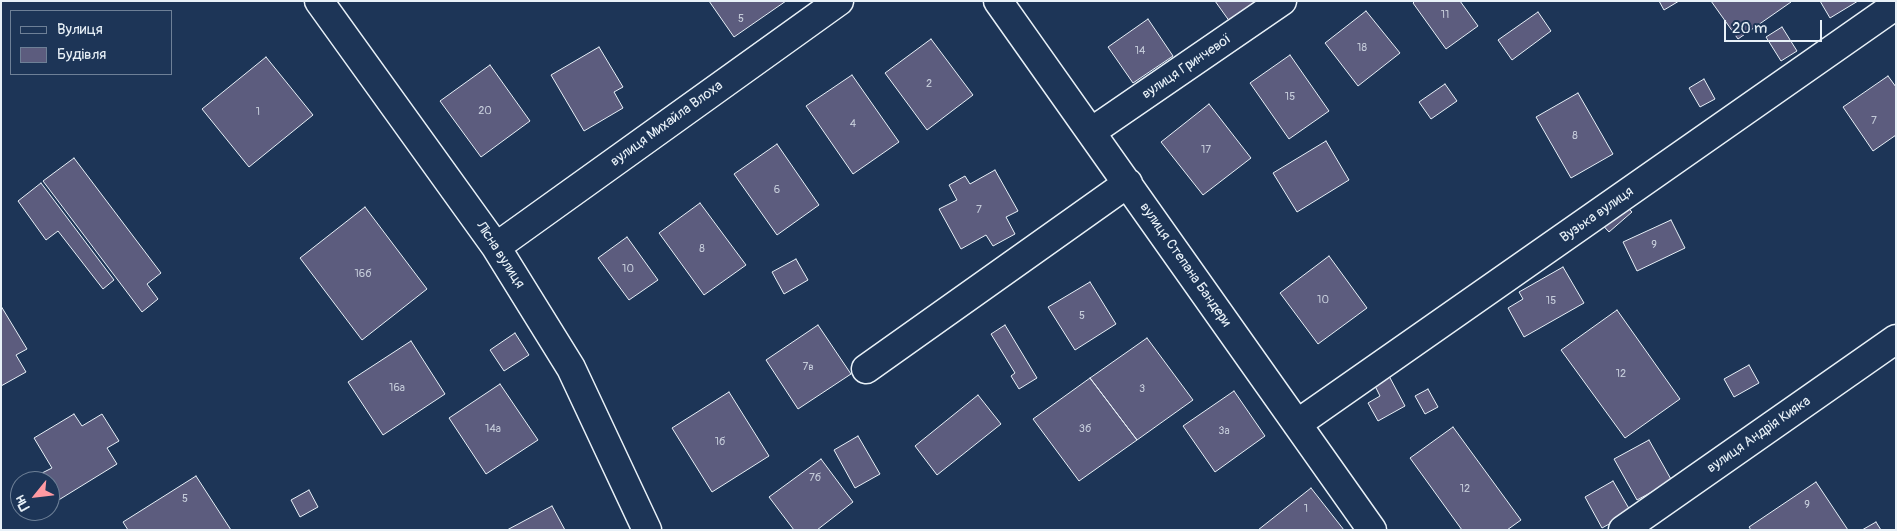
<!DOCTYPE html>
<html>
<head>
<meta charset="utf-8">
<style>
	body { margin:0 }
	#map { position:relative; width:1897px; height:531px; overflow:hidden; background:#1d3557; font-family:Pangolin,sans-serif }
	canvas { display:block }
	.frame { position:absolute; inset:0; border:2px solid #e8f1f8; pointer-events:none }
	.legend { position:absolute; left:10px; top:10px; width:162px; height:65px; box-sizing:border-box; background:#1d3557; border:1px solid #6e8097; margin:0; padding:6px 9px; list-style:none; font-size:15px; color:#e8f1f8 }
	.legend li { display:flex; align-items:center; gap:10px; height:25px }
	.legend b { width:25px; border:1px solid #6e8097 }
	.north { position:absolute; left:10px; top:471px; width:50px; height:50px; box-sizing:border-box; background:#1d3557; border:1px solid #6e8097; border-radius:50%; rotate:241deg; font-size:14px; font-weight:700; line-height:20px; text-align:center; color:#e8f1f8 }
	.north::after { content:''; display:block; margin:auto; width:18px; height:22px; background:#ff9aa2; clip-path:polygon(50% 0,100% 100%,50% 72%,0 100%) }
	.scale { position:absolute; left:1724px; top:20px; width:98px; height:22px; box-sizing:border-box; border:2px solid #e8f1f8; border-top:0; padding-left:6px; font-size:15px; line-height:18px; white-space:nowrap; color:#e8f1f8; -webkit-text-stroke:4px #1d3557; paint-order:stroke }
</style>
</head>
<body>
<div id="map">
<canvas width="1897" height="531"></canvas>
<div class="frame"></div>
<ul class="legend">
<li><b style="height:6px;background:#1d3557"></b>Вулиця</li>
<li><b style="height:14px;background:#5c5c7e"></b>Будівля</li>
</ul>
<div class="north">Пн</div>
<div class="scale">20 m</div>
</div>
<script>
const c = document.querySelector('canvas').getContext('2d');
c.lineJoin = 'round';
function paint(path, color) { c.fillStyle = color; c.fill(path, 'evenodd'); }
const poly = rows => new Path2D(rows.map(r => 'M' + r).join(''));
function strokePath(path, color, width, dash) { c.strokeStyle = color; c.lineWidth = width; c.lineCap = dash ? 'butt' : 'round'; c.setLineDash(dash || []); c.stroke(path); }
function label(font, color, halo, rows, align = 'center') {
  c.font = font + ' Pangolin,sans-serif'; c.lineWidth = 4; c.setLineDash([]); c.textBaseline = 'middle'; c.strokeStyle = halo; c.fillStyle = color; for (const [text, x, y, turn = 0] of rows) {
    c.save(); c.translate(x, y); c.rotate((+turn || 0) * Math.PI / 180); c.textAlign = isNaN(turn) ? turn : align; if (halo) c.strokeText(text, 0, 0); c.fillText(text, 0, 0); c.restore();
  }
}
const building = poly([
	[709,1,786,1,734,37,709,1],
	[1215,1,1259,1,1230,22,1215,1],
	[1415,1,1460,1,1478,26,1446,49,1413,3,1415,1],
	[1659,1,1679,1,1664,10,1659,1],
	[1711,1,1790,1,1791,2,1738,39,1711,1],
	[1820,1,1858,1,1830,18,1820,1],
	[1366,11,1400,53,1358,86,1325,43,1366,11],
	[1538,12,1551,31,1512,60,1498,40,1538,12],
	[1148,19,1173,56,1133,83,1108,47,1148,19],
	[1782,27,1797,51,1781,61,1766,37,1782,27],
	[931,39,973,95,927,130,885,73,931,39],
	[599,47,623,87,614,92,623,108,584,131,551,75,599,47],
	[1290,55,1329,111,1289,139,1250,83,1290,55],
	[266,57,313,115,249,167,202,109,266,57],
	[490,65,530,121,481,157,440,101,490,65],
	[852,75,899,142,853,174,806,106,852,75],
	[1888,76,1896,87,1896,135,1873,151,1843,107,1888,76],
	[1704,79,1715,99,1700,107,1689,88,1704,79],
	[1445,84,1457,101,1431,119,1419,102,1445,84],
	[1578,93,1613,154,1571,178,1536,117,1578,93],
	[1209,104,1251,158,1203,195,1161,142,1209,104],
	[1326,141,1349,180,1297,212,1273,173,1326,141],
	[777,144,819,205,777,235,734,174,777,144],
	[74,158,161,273,147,284,158,299,142,312,43,181,74,158],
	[995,170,1018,211,1006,217,1015,234,993,246,986,235,961,249,939,209,957,200,949,185,965,176,970,184,995,170],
	[41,183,114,280,103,289,58,231,46,240,18,201,41,183],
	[1621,200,1632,212,1609,232,1599,221,1621,200],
	[700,203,746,265,704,295,659,233,700,203],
	[365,207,427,289,362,340,300,258,365,207],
	[1671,220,1685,248,1637,271,1623,242,1671,220],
	[627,237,658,280,629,300,598,258,627,237],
	[1329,256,1367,308,1318,344,1280,293,1329,256],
	[796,259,808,280,784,294,772,272,796,259],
	[1563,267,1584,303,1524,337,1508,308,1523,299,1519,292,1563,267],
	[1090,282,1116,324,1075,350,1048,307,1090,282],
	[1,306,27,349,16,355,26,372,1,386,1,306],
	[1617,310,1680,399,1625,438,1561,350,1617,310],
	[818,325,851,374,798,409,766,360,818,325],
	[1005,325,1037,378,1019,389,1011,376,1015,373,991,334,1005,325],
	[515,333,529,355,504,371,490,350,515,333],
	[1147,338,1193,400,1137,440,1090,378,1147,338],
	[411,341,445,394,383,435,348,382,411,341],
	[1749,365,1759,383,1734,397,1724,379,1749,365],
	[1389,376,1405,406,1378,421,1368,403,1380,396,1374,384,1389,376],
	[1090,378,1137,440,1079,481,1033,419,1090,378],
	[500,384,538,440,486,474,449,418,500,384],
	[1428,389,1438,407,1425,414,1415,396,1428,389],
	[1234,391,1265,436,1215,472,1183,426,1234,391],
	[729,392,769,456,712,492,672,428,729,392],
	[978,395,1001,424,937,475,915,446,978,395],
	[74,414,82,426,102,414,119,441,107,448,117,464,57,501,50,490,50,481,44,481,40,474,52,468,34,438,74,414],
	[1453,427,1521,520,1507,530,1462,530,1410,458,1453,427],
	[858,436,880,474,855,488,834,450,858,436],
	[1649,440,1672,481,1637,500,1614,459,1649,440],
	[821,459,853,502,817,530,794,530,769,497,821,459],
	[196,476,231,530,128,530,123,522,196,476],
	[1613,481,1631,512,1602,528,1585,497,1613,481],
	[1816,482,1848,530,1751,530,1749,527,1816,482],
	[1311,488,1344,530,1258,530,1311,488],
	[309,490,318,507,300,517,291,500,309,490],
	[552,506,565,530,507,530,552,506],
	[1876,522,1881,530,1862,530,1876,522]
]);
const minor = poly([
	[319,1,496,247,571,368,647,530],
	[998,1,1372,530],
	[1091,132,1282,1],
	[496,247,839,1],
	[866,369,1128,183],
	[1297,424,1896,5],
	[1623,530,1896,339]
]);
const numberNames = [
	["11",1445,15],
	["5",741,19],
	["18",1362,48],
	["14",1140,51],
	["2",929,84],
	["15",1290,97],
	["20",485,111],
	["1",258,112],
	["7",1874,121],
	["4",853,124],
	["8",1575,136],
	["17",1206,150],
	["6",777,190],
	["7",979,210],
	["9",1654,245],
	["8",702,249],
	["10",628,269],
	["16б",363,274],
	["10",1323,300],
	["15",1551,301],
	["5",1082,316],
	["7в",808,367],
	["12",1621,374],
	["16а",397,388],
	["3",1142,389],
	["14а",493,429],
	["3б",1085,429],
	["3а",1224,431],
	["1б",720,442],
	["7б",815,478],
	["12",1465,489],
	["5",185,499],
	["9",1807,505],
	["1",1306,509]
];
const streetNames = [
	["вулиця Гринчевої",1187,67,-34],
	["вулиця Михайла Влоха",667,124,-36],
	["Вузька вулиця",1597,215,-35],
	["Лісна вулиця",500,255,57],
	["вулиця Степана Бандери",1185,265,55],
	["вулиця Андрія Кияка",1759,435,-35]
];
paint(building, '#5c5c7e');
strokePath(building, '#e8f1f8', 1);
strokePath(minor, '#e8f1f8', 31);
strokePath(minor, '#1d3557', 28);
label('11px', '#c5ccda', null, numberNames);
label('14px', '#e8f1f8', '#1d3557', streetNames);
</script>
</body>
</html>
